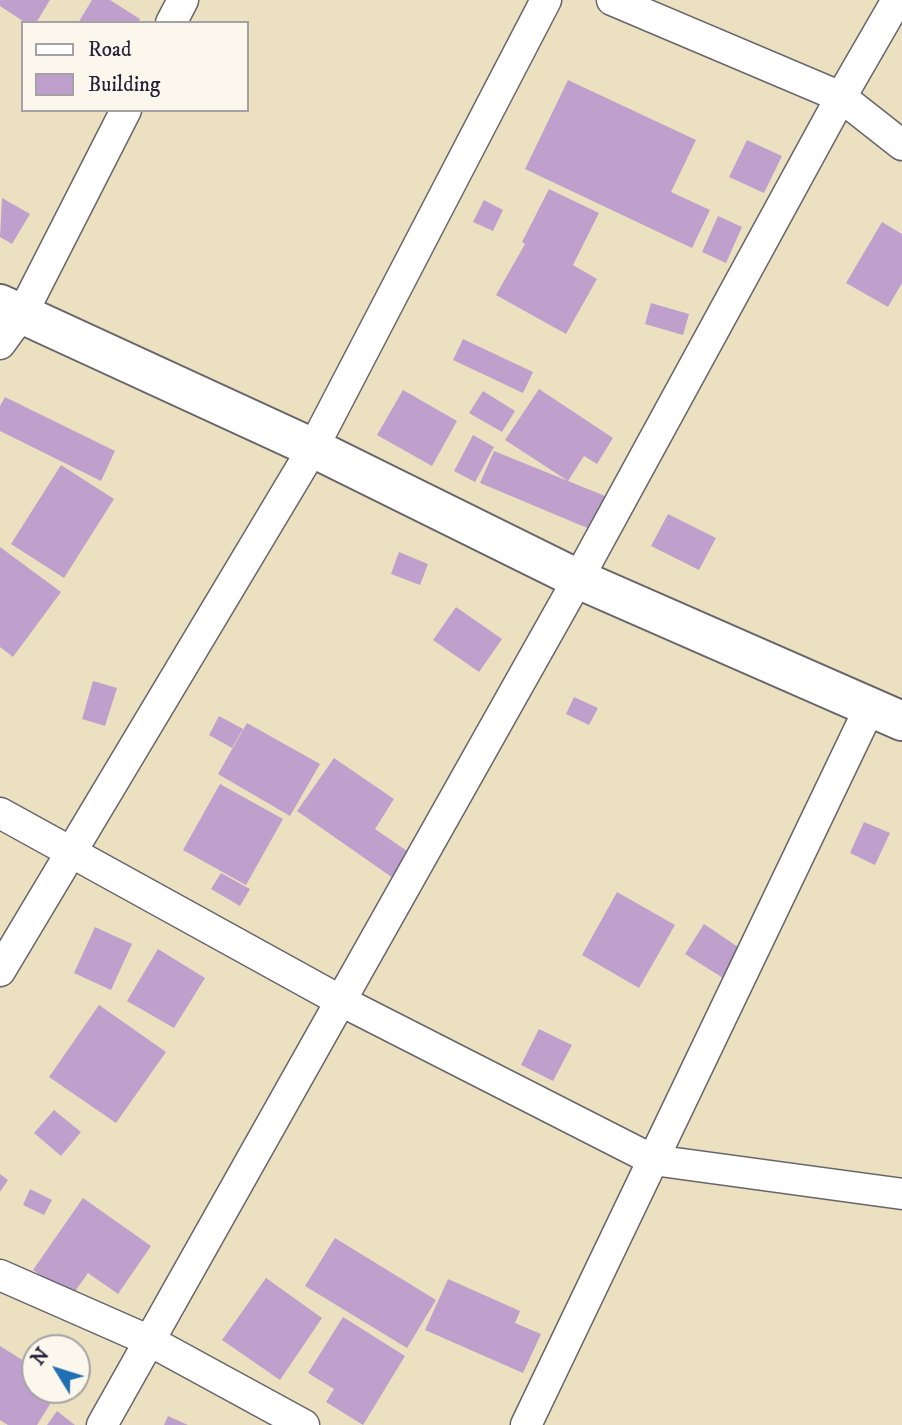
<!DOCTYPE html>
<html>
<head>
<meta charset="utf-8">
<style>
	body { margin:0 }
	#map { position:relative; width:902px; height:1425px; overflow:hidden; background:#ebe1c0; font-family:"IM FELL DW Pica",serif }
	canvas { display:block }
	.legend { position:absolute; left:21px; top:21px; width:228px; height:91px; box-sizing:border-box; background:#fbf7ec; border:2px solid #a4a2a5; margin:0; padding:9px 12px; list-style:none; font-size:21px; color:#22223b }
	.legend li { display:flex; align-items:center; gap:14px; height:35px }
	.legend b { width:35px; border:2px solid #a4a2a5 }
	.north { position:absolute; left:21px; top:1334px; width:70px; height:70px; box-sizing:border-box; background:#fbf7ec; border:2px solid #a4a2a5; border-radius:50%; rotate:308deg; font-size:19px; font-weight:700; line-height:28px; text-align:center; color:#22223b }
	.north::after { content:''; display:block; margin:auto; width:24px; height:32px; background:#1f6fb2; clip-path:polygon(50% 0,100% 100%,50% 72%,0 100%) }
</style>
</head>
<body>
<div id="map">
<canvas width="902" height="1425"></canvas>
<ul class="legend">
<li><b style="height:9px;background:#fff"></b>Road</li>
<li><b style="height:19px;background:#bfa0cd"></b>Building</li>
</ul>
<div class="north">N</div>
</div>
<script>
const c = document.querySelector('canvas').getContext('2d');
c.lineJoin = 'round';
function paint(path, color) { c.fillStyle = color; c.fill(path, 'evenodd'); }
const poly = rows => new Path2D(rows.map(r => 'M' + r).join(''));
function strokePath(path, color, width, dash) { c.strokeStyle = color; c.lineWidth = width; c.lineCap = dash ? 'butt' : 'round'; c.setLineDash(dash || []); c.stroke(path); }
const building = poly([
	[0,0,50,0,36,23,26,23,0,6],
	[92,0,110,0,140,19,138,23,78,23],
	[568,80,696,140,671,192,710,210,692,248,525,169],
	[747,140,782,156,764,193,729,177],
	[549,189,599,213,573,265,597,279,566,334,496,295,525,244,522,242],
	[2,198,30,214,12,244,0,237],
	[484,200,503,210,493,231,473,222],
	[718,216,742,227,726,263,702,252],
	[882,222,902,234,902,283,888,307,846,283],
	[651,303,689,314,683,335,645,324],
	[463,339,533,372,523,393,453,360],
	[539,389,613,438,597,464,584,456,568,481,505,440],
	[403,390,457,421,432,466,377,435],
	[483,391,515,411,502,432,469,413],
	[5,397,115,451,101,481,0,431,0,406],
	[473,435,494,447,475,482,454,471],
	[494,451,605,496,592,530,480,483],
	[61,465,114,499,64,578,11,544],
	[668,514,716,538,699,570,651,546],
	[0,547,61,592,13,657,0,647],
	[399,552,428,564,420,585,391,574],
	[456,607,502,639,479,672,433,640],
	[93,681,117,688,105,726,82,719],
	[574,697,598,708,589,725,566,714],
	[219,716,243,729,232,748,209,735],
	[247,723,320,764,290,816,218,774],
	[334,758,394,799,375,829,410,853,393,878,297,811],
	[220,784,283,819,246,885,183,850],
	[864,822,890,833,875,865,850,853],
	[221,873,250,889,240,906,211,889],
	[617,892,675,925,639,988,582,955],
	[704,924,741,949,723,978,685,954],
	[95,927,132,944,111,990,74,973],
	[158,949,205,978,174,1028,127,1001],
	[99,1005,166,1052,116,1123,49,1077],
	[539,1029,572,1045,553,1081,521,1065],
	[54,1110,81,1132,61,1156,34,1133],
	[0,1174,8,1180,0,1192],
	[30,1189,52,1200,44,1215,23,1205],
	[83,1198,151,1246,118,1294,88,1273,71,1297,33,1270],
	[335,1238,436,1300,407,1348,305,1286],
	[266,1278,322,1318,280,1380,222,1340],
	[448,1279,520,1311,515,1323,541,1334,523,1373,425,1330],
	[343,1317,405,1356,363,1425,326,1402,334,1389,308,1373],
	[0,1346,35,1368,35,1390,59,1390,37,1425,8,1425,0,1420],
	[57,1411,75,1425,47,1425],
	[168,1416,188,1425,164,1425]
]);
const street = poly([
	[612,0,841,97,902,145],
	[171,23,183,0],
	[0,344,22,314,126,110],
	[0,813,341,1001,653,1160,902,1194],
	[0,971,313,448,546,0],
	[0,1275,150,1341,304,1425],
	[102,1425,578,579,841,97,897,0],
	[526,1425,870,707]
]);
const secondary = poly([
	[0,304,313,448,578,579,902,721]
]);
paint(building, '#bfa0cd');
strokePath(street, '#68656a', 33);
strokePath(secondary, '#68656a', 42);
strokePath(street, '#fff', 30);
strokePath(secondary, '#fff', 38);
</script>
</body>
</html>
